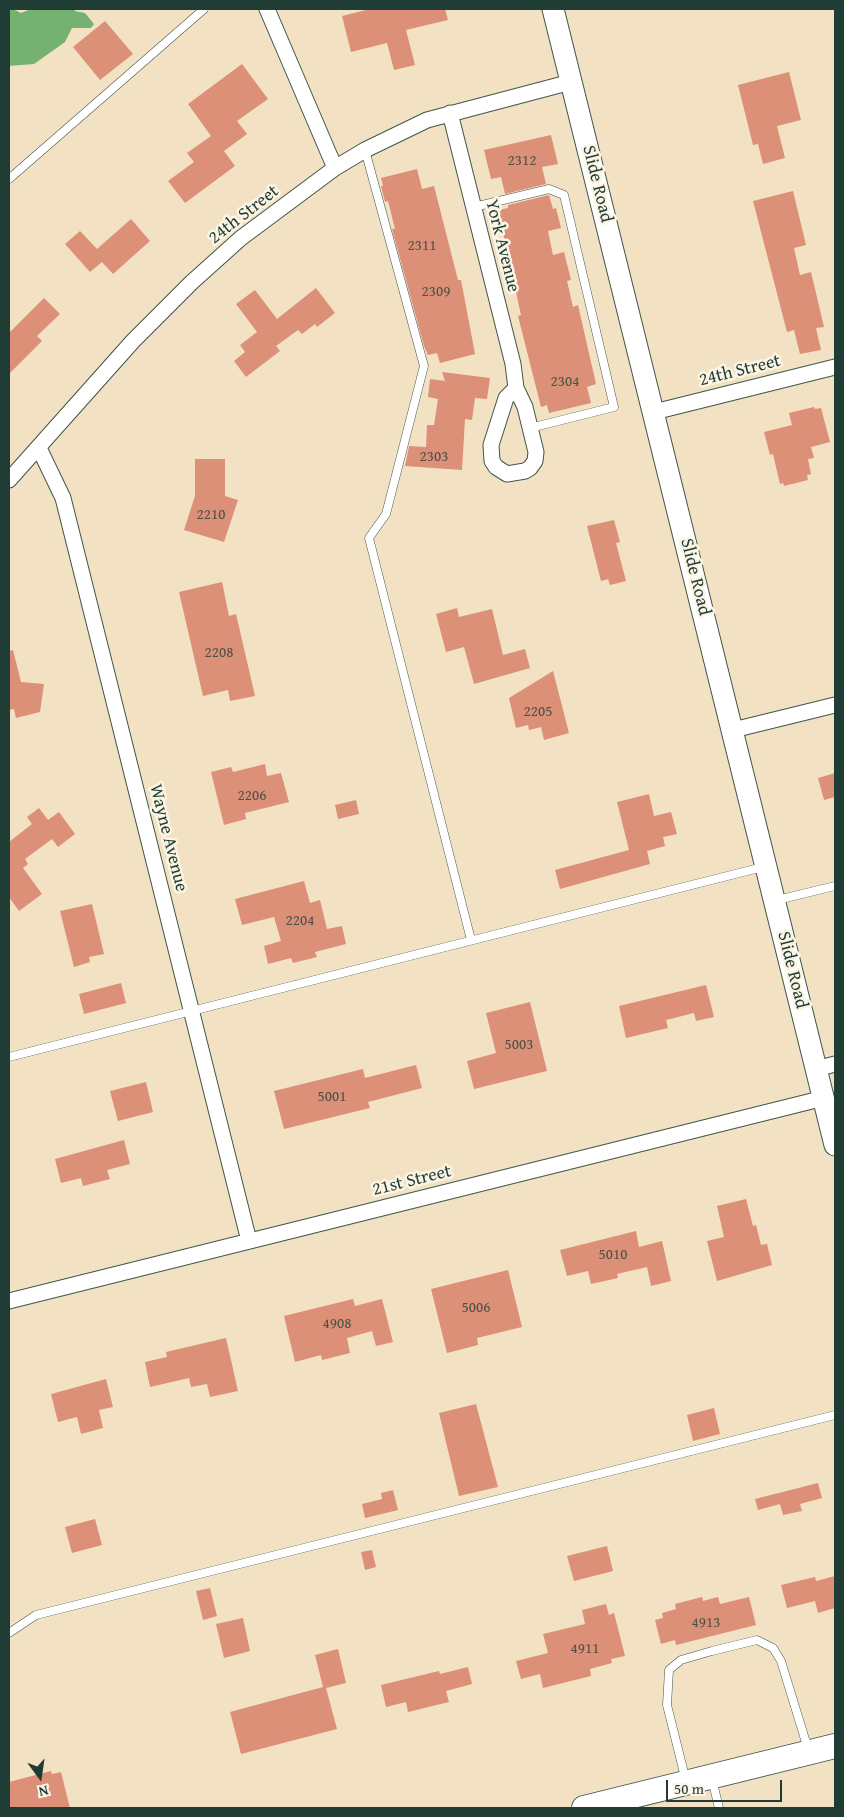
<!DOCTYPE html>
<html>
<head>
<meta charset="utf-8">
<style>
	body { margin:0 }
	#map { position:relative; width:844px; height:1817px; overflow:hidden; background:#f2e1c3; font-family:"Gentium Book Plus",serif }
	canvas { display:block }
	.frame { position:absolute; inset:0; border:10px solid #1f3d34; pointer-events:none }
	.north { position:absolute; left:15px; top:1752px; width:50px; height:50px; -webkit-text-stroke:4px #fcf5e5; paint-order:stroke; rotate:166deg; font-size:14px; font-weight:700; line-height:20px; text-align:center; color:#1f3d34 }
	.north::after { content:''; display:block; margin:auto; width:18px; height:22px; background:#1f3d34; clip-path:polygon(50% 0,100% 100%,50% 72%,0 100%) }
	.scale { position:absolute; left:666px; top:1780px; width:116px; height:22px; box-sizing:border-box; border:2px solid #1f3d34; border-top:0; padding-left:6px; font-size:15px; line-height:18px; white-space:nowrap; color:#1f3d34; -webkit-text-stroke:4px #fcf5e5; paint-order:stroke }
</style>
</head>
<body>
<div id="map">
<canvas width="844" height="1817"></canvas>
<div class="frame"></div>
<div class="north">N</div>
<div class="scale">50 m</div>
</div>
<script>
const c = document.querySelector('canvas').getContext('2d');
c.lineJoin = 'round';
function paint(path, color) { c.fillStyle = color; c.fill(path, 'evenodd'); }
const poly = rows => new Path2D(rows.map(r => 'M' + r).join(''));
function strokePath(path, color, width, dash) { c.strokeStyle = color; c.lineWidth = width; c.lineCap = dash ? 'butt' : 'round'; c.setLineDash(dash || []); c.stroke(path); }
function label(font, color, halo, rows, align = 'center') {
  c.font = font + ' "Gentium Book Plus",serif'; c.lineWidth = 5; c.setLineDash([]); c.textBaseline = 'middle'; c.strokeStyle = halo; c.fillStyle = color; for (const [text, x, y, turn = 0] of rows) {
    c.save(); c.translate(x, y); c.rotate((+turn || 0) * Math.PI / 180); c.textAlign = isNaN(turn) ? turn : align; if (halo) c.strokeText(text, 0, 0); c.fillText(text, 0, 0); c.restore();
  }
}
const forest = poly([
	[13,9,21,13,31,9,75,9,75,11,85,13,94,24,91,28,72,28,65,42,34,64,9,66,9,11]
]);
const building = poly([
	[370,9,445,9,448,20,406,30,415,65,394,70,387,43,351,52,342,16],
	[105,21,133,54,100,80,73,47],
	[242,64,268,99,237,121,247,134,224,151,235,166,185,203,168,181,194,162,187,153,211,136,188,104],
	[789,72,801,120,777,126,785,158,763,164,758,144,753,145,738,85],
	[551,135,558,164,542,167,546,184,505,194,501,177,491,179,484,150],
	[417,169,422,189,434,186,458,280,461,280,475,354,440,363,437,353,428,355,424,346,392,229,395,229,388,201,385,202,381,186,383,186,381,178],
	[793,191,806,245,794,248,800,275,811,272,824,327,816,328,821,350,800,354,794,330,787,332,753,201],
	[549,195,553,209,556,208,561,228,548,231,553,255,564,252,571,280,567,281,573,307,578,305,596,384,587,387,591,403,549,413,547,405,541,407,518,316,521,315,498,210,508,208,508,205],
	[131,219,150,241,113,274,102,262,90,272,65,244,80,231,97,249],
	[316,288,335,313,317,327,315,324,302,334,298,330,276,346,280,351,246,377,234,361,245,352,240,345,257,332,236,304,255,290,277,319],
	[44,298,60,314,37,336,42,341,9,374,9,333],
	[442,372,490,378,487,399,475,398,472,420,465,419,462,470,405,466,409,446,426,447,427,425,434,425,438,399,428,397,430,379,445,381],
	[814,407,815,409,821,408,830,442,811,447,814,458,808,459,811,474,807,475,808,480,784,486,783,483,780,484,773,454,770,455,764,432,792,425,789,413],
	[195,459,225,459,225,496,238,500,224,542,184,530,195,496],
	[614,520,620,542,616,543,626,581,610,585,608,579,601,581,587,526],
	[222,582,229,616,236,614,255,696,230,701,228,690,203,696,179,592],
	[457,608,459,617,492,609,503,655,525,649,530,668,474,684,464,647,446,652,436,614],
	[13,650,21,682,44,684,40,712,16,718,14,709,9,710,9,651],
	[553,671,569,733,544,740,541,727,529,730,528,725,516,728,509,698],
	[265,764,267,776,281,773,289,802,245,813,246,819,224,825,211,772,231,767,233,772],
	[835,773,835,797,824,800,818,778],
	[649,794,654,816,671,812,677,834,663,837,665,846,647,851,650,864,560,889,555,870,629,850,617,802],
	[356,800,359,814,338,819,335,805],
	[39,808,48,820,59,812,75,834,58,847,52,839,25,859,28,864,23,868,42,894,19,911,9,897,9,842,32,824,27,817],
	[304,881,310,903,320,900,327,929,342,926,346,944,315,952,317,957,293,963,291,958,268,964,264,946,281,941,274,917,242,925,235,899],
	[92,904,104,954,89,957,90,962,74,967,60,911],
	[121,983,126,1003,84,1014,79,994],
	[706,985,714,1017,696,1021,694,1013,666,1020,668,1028,626,1038,619,1006],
	[530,1002,547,1071,474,1089,467,1061,496,1053,486,1013],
	[416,1065,422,1088,368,1102,370,1108,284,1129,274,1091,363,1069,365,1078],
	[146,1082,153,1112,118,1121,110,1091],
	[124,1140,130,1164,107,1170,110,1179,83,1186,81,1178,61,1183,55,1159],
	[746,1199,753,1226,756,1225,761,1245,767,1244,772,1265,717,1281,707,1241,724,1237,717,1206],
	[636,1231,639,1247,662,1241,671,1281,651,1286,647,1267,617,1274,618,1278,591,1284,588,1271,567,1276,560,1250],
	[508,1270,522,1327,477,1338,478,1345,447,1353,431,1289],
	[353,1299,355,1306,382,1299,393,1342,376,1346,372,1331,347,1338,350,1353,322,1360,321,1355,295,1362,284,1316],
	[226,1338,238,1391,210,1397,207,1384,191,1387,189,1378,150,1387,145,1362,167,1357,166,1352],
	[106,1379,113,1407,99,1410,103,1428,81,1434,77,1417,58,1422,51,1394],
	[476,1404,498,1487,459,1496,439,1413],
	[714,1408,720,1434,693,1441,687,1415],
	[818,1483,822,1498,800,1504,802,1511,783,1515,780,1504,758,1510,755,1499],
	[393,1490,398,1510,365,1518,362,1504,382,1499,381,1493],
	[95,1519,102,1545,72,1553,65,1527],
	[607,1546,613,1571,574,1581,567,1556],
	[372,1550,376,1567,365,1570,361,1552],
	[835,1576,835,1608,818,1613,815,1601,787,1608,781,1585,815,1577,816,1581],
	[210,1588,217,1616,203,1620,196,1591],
	[702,1597,703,1601,718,1597,720,1604,749,1597,756,1625,676,1645,675,1640,661,1644,655,1620,663,1618,662,1613,676,1609,675,1604],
	[606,1604,609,1615,614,1613,625,1656,611,1659,612,1663,590,1669,591,1676,543,1688,540,1674,521,1679,516,1661,548,1653,543,1634,585,1624,582,1610],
	[243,1618,250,1651,224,1658,216,1624],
	[338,1649,346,1683,326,1688,337,1729,241,1754,230,1712,323,1687,315,1655],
	[468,1667,472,1684,446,1691,449,1702,408,1712,406,1702,386,1707,381,1685,439,1671,440,1674],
	[51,1771,52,1774,61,1772,70,1808,9,1808,9,1782]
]);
const lane = poly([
	[365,150,424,366,386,514,369,538,471,940],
	[9,179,204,9],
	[474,207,549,189,564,195,614,407,530,428],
	[777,900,835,886],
	[9,1057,763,867],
	[9,1633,36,1615,835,1415],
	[712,1779,719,1808],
	[686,1781,667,1705,669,1670,681,1660,712,1651,757,1640,773,1648,781,1661,808,1749]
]);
const street = poly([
	[267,9,335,168],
	[450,113,513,364,516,388,525,407,536,452,535,461,530,468,525,471,507,474,496,467,492,461,491,445,506,398,516,388],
	[654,412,835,367],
	[39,448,63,498,249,1241],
	[9,480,133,341,192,282,241,238,335,168,365,150,427,120,571,82],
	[733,730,835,705],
	[816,1069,835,1064],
	[9,1301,824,1098]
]);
const secondary = poly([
	[553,9,835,1145]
]);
const primary = poly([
	[584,1808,835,1746]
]);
const numberNames = [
	["2312",522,161],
	["2311",422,246],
	["2309",436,292],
	["2304",565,382],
	["2303",434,457],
	["2210",211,515],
	["2208",219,653],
	["2205",538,712],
	["2206",252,796],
	["2204",300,921],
	["5003",519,1045],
	["5001",332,1097],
	["5010",613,1255],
	["5006",476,1308],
	["4908",337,1324],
	["4913",706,1623],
	["4911",585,1649]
];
const streetNames = [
	["Slide Road",597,184,76],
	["24th Street",244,215,-38],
	["York Avenue",502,246,76],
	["24th Street",740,371,-14],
	["Slide Road",695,577,76],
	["Wayne Avenue",168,838,76],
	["Slide Road",792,970,76],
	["21st Street",412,1181,-14]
];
paint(forest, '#75b272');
paint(building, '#dc9078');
strokePath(lane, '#3f5649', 9);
strokePath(street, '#3f5649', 17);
strokePath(secondary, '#3f5649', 23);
strokePath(primary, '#3f5649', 26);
strokePath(lane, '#fff', 8);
strokePath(street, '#fff', 15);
strokePath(secondary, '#fff', 21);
strokePath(primary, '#fff', 24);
label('15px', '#4e5245', null, numberNames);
label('18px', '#1f3d34', '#fcf5e5', streetNames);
</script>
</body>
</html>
